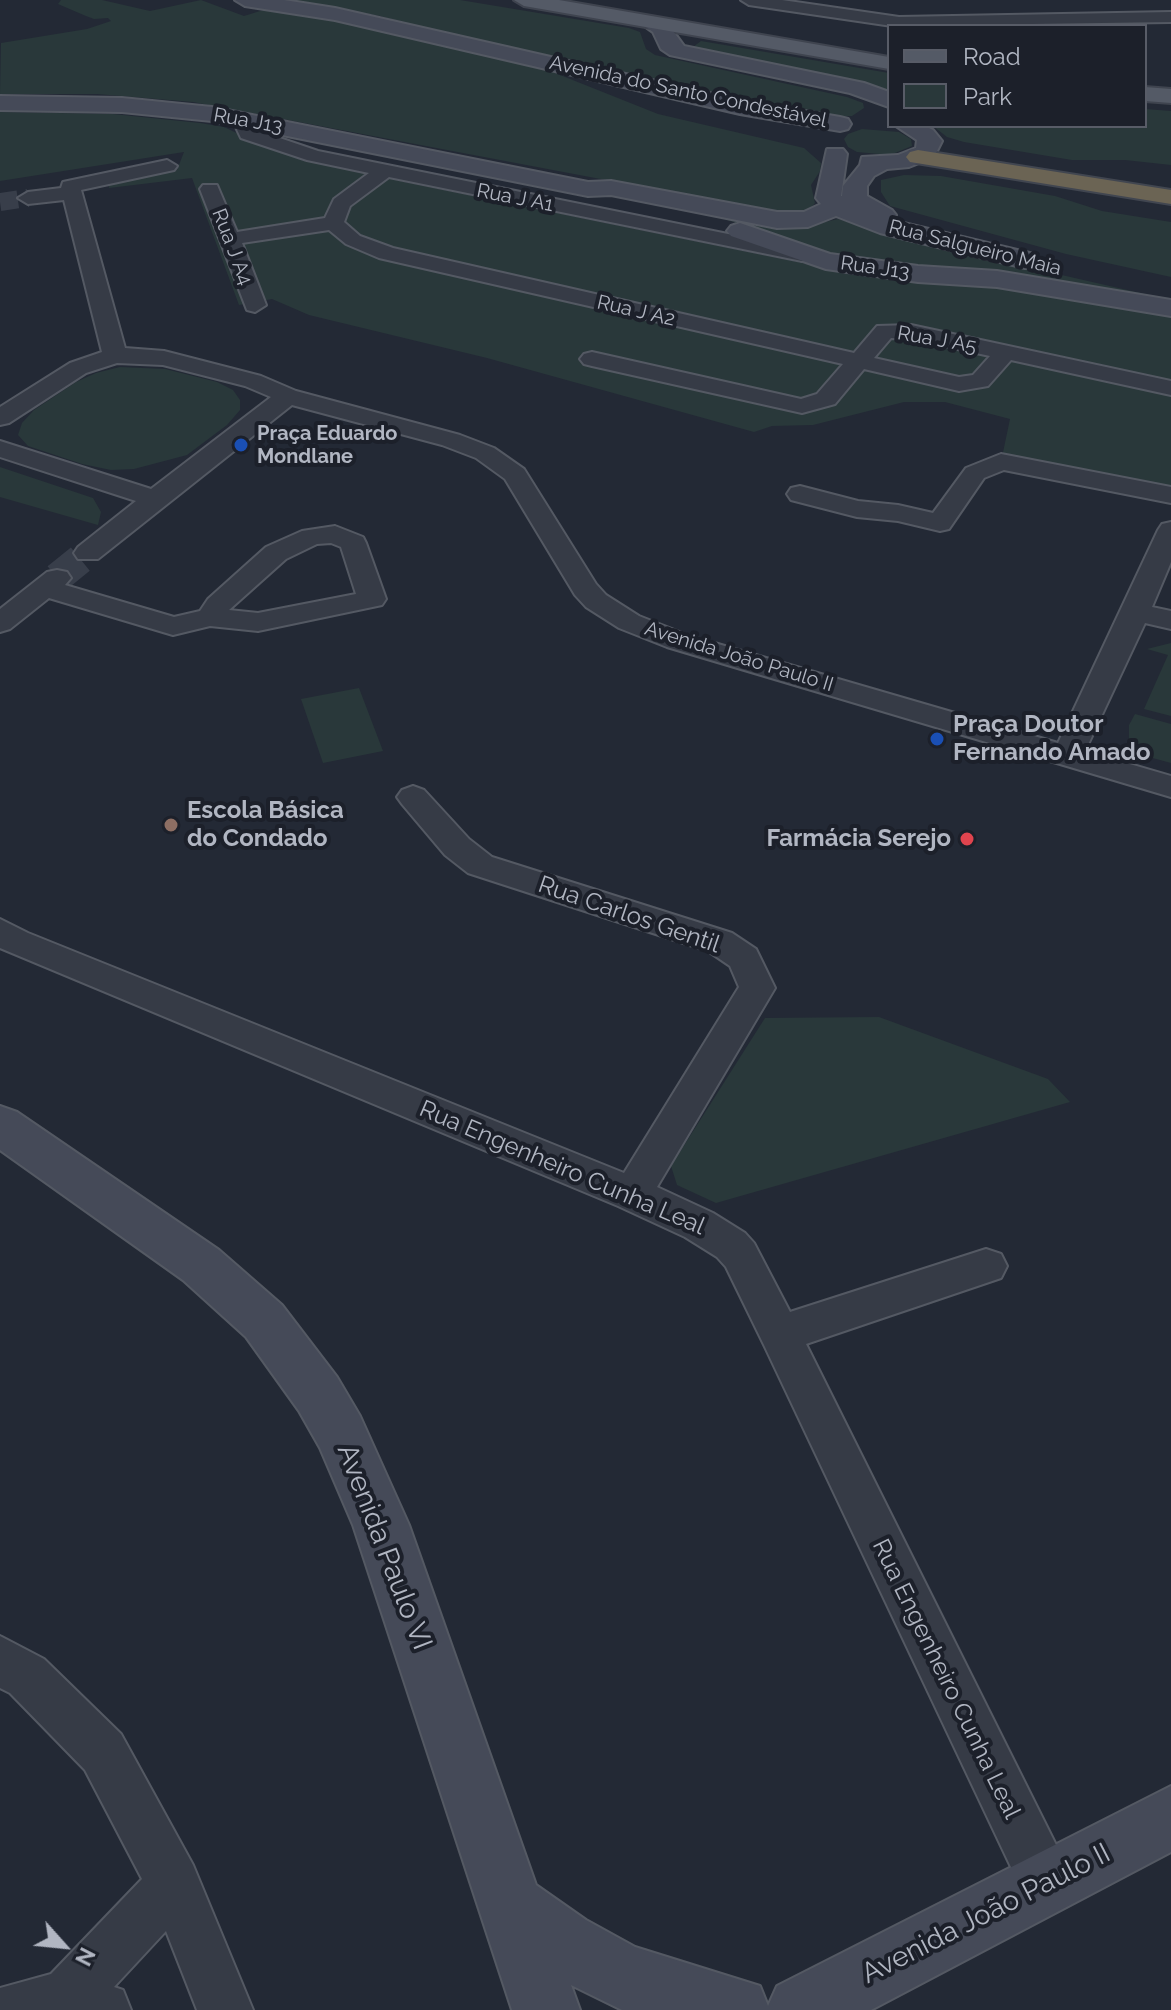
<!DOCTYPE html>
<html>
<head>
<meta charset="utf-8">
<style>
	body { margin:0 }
	#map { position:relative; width:1171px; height:2010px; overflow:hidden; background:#232935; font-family:Raleway,sans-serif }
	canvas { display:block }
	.legend { position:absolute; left:887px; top:24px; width:260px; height:104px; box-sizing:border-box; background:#1c202a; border:2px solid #585c67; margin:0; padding:10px 14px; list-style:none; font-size:24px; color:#b1b6c2 }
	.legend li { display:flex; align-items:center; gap:16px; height:40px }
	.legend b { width:40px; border:2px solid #585c67 }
	.north { position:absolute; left:24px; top:1906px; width:80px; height:80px; -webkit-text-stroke:6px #1c202a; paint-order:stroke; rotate:117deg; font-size:22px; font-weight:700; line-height:32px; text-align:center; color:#b1b6c2 }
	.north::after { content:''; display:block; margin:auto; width:28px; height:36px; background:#b1b6c2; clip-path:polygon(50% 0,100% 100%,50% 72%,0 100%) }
</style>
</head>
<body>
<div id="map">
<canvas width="1171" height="2010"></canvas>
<ul class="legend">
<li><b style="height:10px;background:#545a66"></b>Road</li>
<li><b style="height:22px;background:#29383a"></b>Park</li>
</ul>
<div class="north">N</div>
</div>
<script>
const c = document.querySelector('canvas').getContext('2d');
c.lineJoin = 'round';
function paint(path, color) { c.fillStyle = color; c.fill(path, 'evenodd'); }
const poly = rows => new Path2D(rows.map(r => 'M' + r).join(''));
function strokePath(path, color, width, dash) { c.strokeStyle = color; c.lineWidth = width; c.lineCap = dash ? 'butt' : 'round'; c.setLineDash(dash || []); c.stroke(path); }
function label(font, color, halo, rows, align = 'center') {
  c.font = font + ' Raleway,sans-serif'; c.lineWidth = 8; c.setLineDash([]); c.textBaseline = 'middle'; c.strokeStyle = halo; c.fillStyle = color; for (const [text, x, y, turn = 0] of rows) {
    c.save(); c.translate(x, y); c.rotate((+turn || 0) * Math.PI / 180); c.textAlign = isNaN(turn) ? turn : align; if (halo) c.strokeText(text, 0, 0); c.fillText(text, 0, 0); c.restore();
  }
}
const green = poly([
	[61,0,102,0,150,11,201,0,244,16,270,8,308,13,535,65,658,114,804,148,821,163,820,171,811,185,815,203,810,209,791,215,193,102,97,94,0,94,1,43,87,29,111,21,108,18,94,19,86,16,58,4],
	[281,0,460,0,629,28,640,32,646,49,655,55,847,97,863,103,864,108,852,116,825,117,439,32,380,16],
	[701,41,889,73,889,90,693,47],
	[1145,109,1171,111,1171,165,1125,160,1072,160,964,142,947,137,933,126,1145,126],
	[0,112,113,114,200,123,224,127,268,148,405,182,813,265,891,277,1070,295,1171,313,1171,495,1001,462,1010,419,945,402,904,402,813,425,772,426,754,432,487,358,309,315,272,299,239,305,192,178,109,188,109,184,177,170,184,152,0,181],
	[862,129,899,132,911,139,912,146,890,155,857,152,848,147,844,139,848,134],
	[904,175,941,176,1055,196,1102,211,1171,222,1171,277,1066,254,890,206,881,192,881,180],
	[713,215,803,227,838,219,913,241,1171,300,841,260],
	[120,367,165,369,217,382,233,390,240,400,240,410,227,425,187,455,134,469,111,470,82,464,28,446,18,435,22,423,34,410,76,382,96,373],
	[0,467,93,498,101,512,98,525,0,497],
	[1171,643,1171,716,1144,709,1168,655,1147,649],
	[359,688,383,751,323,763,301,699],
	[1135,714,1171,724,1171,763,1149,757,1129,742,1129,725],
	[879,1017,1048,1079,1070,1102,716,1203,677,1185,671,1166,765,1018]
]);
const streetTunnelFar1 = poly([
	[0,202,28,198]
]);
const streetTunnel = poly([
	[57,578,88,553]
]);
const street = poly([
	[741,0,782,0,899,17,1171,12,1171,22,892,26,749,5,741,0],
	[241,113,248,115,256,130,318,151,802,249,813,255,802,261,389,177,350,206,344,222,360,236,393,248,854,353,877,326,911,325,1171,381,1171,395,1011,360,988,386,959,391,864,369,835,404,802,413,592,366,584,364,580,359,584,354,592,352,801,399,817,394,843,364,379,258,346,244,329,230,242,243,266,305,255,312,247,310,200,189,203,185,217,185,237,232,325,218,334,199,369,173,307,160,241,138,232,119,241,113],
	[891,338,911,339,990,356,973,375,959,377,874,358,891,338],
	[167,160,177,166,174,170,81,190,125,348,164,351,261,376,296,391,460,435,494,448,524,469,596,584,606,595,639,616,687,635,1058,743,1158,530,1162,524,1171,522,1171,562,1152,607,1171,611,1171,629,1145,623,1085,751,1171,776,1171,797,667,647,619,628,586,607,575,595,505,479,476,458,442,445,292,405,98,559,78,559,74,553,78,547,136,501,0,457,0,441,151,489,271,397,245,386,163,365,117,363,86,373,9,423,0,425,0,407,70,363,102,352,64,200,28,204,18,198,28,192,61,188,63,182,167,160],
	[1001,454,1171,487,1171,503,1004,470,984,478,949,529,940,531,898,521,857,517,791,500,787,494,791,488,800,486,858,501,898,505,933,513,966,468,1001,454],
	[335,526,363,537,366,543,386,599,382,605,258,631,210,626,173,635,49,598,10,629,0,632,0,609,47,572,57,570,67,572,71,578,65,585,174,617,200,611,208,599,266,547,302,531,335,526],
	[331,543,341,547,356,594,258,613,229,610,286,559,317,544,331,543],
	[413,786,424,790,469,839,492,857,732,933,756,949,775,988,657,1187,713,1213,745,1233,754,1243,790,1312,986,1249,1001,1254,1007,1266,1001,1278,806,1344,1065,1863,1073,1882,1065,1901,1046,1909,1027,1901,765,1347,726,1267,717,1257,685,1237,618,1206,0,948,0,919,28,933,624,1173,739,987,730,966,708,951,468,873,445,855,402,804,397,797,402,790,413,786],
	[0,1636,44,1659,121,1734,193,1865,253,2010,197,2010,166,1931,114,1987,123,1990,131,2010,0,2010,0,1988,51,1974,142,1879,85,1770,10,1693,0,1688,0,1636]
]);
const secondary = poly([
	[235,0,284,0,335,8,740,100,840,117,848,119,851,124,848,129,840,131,740,114,335,20,245,6,235,0],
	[649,16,668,24,684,46,864,83,889,92,889,107,850,93,670,55,661,49,653,32,639,22,649,16],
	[0,96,122,98,212,107,588,182,611,181,777,212,804,212,821,204,816,198,827,149,843,149,847,154,841,196,842,196,843,186,860,165,862,157,898,155,916,148,917,140,896,126,925,126,933,130,942,141,934,157,909,167,887,169,874,176,867,186,867,196,892,210,896,215,891,220,1034,254,1038,260,1034,266,1025,268,880,233,836,216,808,227,777,228,611,195,588,196,212,121,122,112,0,110,0,96],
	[740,223,830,254,918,266,997,271,1171,300,1171,316,997,287,918,282,826,269,731,236,727,231,731,226,740,223],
	[0,1106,17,1112,219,1250,282,1305,337,1377,360,1416,409,1525,536,1885,586,1920,635,1947,760,1986,768,2006,777,1986,1171,1786,1171,1852,871,2010,622,2010,571,1985,580,2010,512,2010,353,1525,320,1448,299,1411,246,1337,183,1280,0,1150,0,1106]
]);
const primary = poly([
	[514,0,559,0,889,57,889,69,524,6,514,0],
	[1145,87,1171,89,1171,103,1145,101,1145,87]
]);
const highway = poly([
	[918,150,1171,190,1171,204,910,162,906,157,910,152,918,150]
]);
const markers = [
	[241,445,8,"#1a4fb4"],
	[937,739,8,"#1a4fb4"],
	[171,825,8,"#8d6e63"],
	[967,839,8,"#e0444e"]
];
const farStreetnames = [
	["Avenida do Santo Condestável",688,92,12],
	["Rua J13",248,121,10],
	["Rua J A1",515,198,11],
	["Rua J A4",232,247,69],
	["Rua Salgueiro Maia",975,248,14],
	["Rua J13",875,268,8],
	["Rua J A2",636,311,13],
	["Rua J A5",937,340,10],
	["Avenida João Paulo II",739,657,17]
];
const farPoinames = [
	["Praça Eduardo",257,434],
	["Mondlane",257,457]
];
const poiNames = [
	["Praça Doutor",953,725],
	["Fernando Amado",953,753],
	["Escola Básica",187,811],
	["do Condado",187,839],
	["Farmácia Serejo",951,839,"right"]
];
const streetNames = [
	["Rua Carlos Gentil",629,915,19],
	["Rua Engenheiro Cunha Leal",562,1168,23],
	["Rua Engenheiro Cunha Leal",946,1679,64]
];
const nearStreetnames = [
	["Avenida Paulo VI",384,1547,69],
	["Avenida João Paulo II",986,1914,-27]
];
paint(green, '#29383a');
strokePath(streetTunnelFar1, '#383e4a', 18, [18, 9]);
strokePath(streetTunnel, '#383e4a', 30, [30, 15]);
strokePath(street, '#545963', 4);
strokePath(secondary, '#545963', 4);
strokePath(primary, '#3f444f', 4);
strokePath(highway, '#414650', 4);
paint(street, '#363b46');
paint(secondary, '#454a58');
paint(primary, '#545a66');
paint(highway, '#6b6454');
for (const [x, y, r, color] of markers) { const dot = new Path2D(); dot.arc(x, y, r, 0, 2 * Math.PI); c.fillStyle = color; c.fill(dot); strokePath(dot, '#1c202a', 3); }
label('20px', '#b1b6c2', '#1c202a', farStreetnames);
label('bold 20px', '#b1b6c2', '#1c202a', farPoinames, 'left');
label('bold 24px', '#b1b6c2', '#1c202a', poiNames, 'left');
label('24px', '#b1b6c2', '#1c202a', streetNames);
label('28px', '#b1b6c2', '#1c202a', nearStreetnames);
</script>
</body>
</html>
